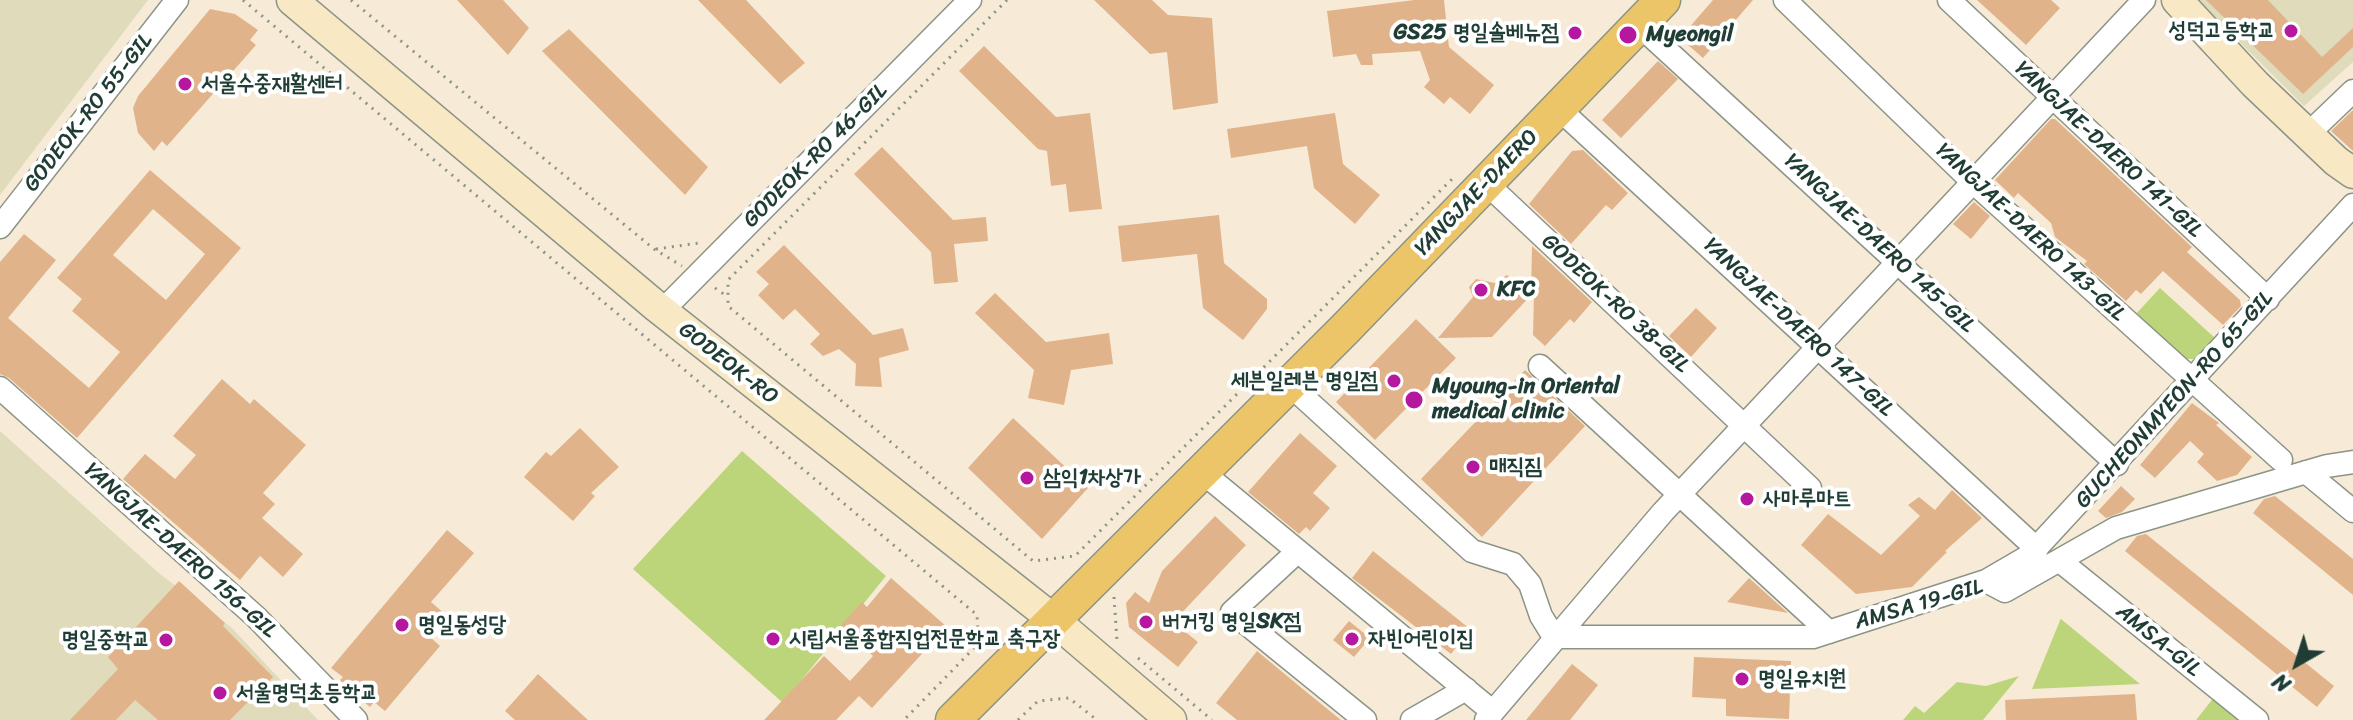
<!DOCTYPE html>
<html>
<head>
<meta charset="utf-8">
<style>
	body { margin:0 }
	#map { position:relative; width:2353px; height:720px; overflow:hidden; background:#f7ebd8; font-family:Sriracha,sans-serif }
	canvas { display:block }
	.north { position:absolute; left:2257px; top:624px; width:80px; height:80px; -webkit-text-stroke:6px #fff; paint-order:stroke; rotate:219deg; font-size:22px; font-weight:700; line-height:32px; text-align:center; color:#1f3d34 }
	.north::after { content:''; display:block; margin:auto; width:28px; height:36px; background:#1f3d34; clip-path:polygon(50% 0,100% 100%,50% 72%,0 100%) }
</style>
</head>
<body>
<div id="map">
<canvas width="2353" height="720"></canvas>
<div class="north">N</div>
</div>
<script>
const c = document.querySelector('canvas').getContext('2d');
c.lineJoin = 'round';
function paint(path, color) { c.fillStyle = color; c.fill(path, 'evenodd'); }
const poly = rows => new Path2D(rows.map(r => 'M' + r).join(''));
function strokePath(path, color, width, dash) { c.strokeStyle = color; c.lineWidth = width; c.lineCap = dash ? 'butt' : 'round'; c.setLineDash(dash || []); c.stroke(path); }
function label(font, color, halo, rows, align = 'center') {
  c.font = font + ' Sriracha,"Poor Story",sans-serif'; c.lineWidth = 8; c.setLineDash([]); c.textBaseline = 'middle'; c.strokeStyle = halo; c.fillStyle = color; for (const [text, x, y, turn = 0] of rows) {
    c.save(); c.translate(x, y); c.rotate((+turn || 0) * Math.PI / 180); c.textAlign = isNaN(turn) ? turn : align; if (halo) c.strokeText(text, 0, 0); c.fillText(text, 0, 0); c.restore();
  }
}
const built = poly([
	[0,0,148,0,0,195],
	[2197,0,2353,0,2353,62,2304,106],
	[0,431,160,574,232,628,318,720,0,720]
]);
const green = poly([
	[2160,288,2215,338,2196,359,2177,359,2133,317],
	[742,451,886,576,783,703,633,569],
	[2061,618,2061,619,2140,684,2032,689],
	[2019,676,1983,720,1903,720,1915,706,1924,713,1957,682,1986,686],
	[2219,691,2257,720,2196,720]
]);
const building = poly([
	[457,0,503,0,529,28,508,55],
	[698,0,746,0,805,63,780,84],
	[1094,0,1152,0,1168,15,1212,18,1218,103,1173,110,1167,52,1150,54],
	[1414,0,1444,0,1449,47,1494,85,1470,114,1450,97,1444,104,1424,87,1430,80,1420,51,1372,54,1373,65,1361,65,1356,54,1333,57,1327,11],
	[1713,0,1753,0,1703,58,1680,38],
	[1977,0,2051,0,2060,8,2026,45],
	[2206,0,2268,0,2322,57,2353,28,2353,47,2303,94],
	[210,9,235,14,258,30,250,40,256,45,167,146,162,141,154,151,138,133,133,108,138,96],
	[569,29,708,167,685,195,542,51],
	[984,46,1056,117,1090,113,1102,209,1069,212,1066,184,1051,186,1047,151,1038,149,959,71],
	[1658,61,1678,79,1621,138,1602,120],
	[2353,110,2353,151,2331,131],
	[1335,113,1343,164,1380,195,1355,224,1314,188,1307,146,1231,158,1227,129],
	[2051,119,2055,119,2192,247,2187,252,2240,300,2241,306,2223,325,2163,271,2141,294,2136,290,2126,301,2084,264,2087,261,2055,237,2051,223,2018,193,2014,198,1995,180],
	[882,147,953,220,986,217,988,241,954,244,958,282,934,284,931,252,854,174],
	[1583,150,1628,193,1612,210,1606,205,1571,244,1529,204,1572,151],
	[150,170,241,248,77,438,9,378,0,374,0,262,24,234,56,260,8,318,89,388,120,352,72,311,82,299,57,278],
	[153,209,205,254,166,300,113,255],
	[1974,202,1990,216,1971,239,1953,224],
	[1219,215,1224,263,1267,299,1267,309,1243,340,1203,308,1197,254,1122,262,1118,226],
	[784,245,873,335,903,328,909,350,879,358,882,387,855,386,856,364,839,349,823,356,810,344,820,334,795,309,783,320,758,295,769,284,756,272],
	[1532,246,1592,302,1574,323,1570,319,1545,346,1533,335,1534,292,1492,337,1438,338,1473,297,1469,287,1476,279,1495,283,1507,275,1531,294],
	[995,293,1046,342,1109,333,1113,364,1071,370,1064,405,1028,398,1034,370,975,313],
	[1696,308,1717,328,1691,357,1669,336],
	[1416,319,1456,358,1375,440,1336,402],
	[1525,370,1585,426,1482,537,1421,479],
	[222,379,250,404,254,399,306,445,263,493,275,504,262,518,303,554,283,577,260,556,240,580,123,479,145,454,175,479,196,455,173,436],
	[2192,403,2219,423,2216,425,2252,457,2237,475,2217,481,2197,462,2204,454,2190,441,2155,478,2140,465],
	[1013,418,1088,488,1042,539,968,468],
	[580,428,619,467,591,493,595,496,573,521,524,477,546,452,551,456],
	[1300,433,1337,466,1313,493,1330,508,1310,531,1306,527,1299,534,1248,492],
	[2121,486,2135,499,2122,512,2106,518,2098,511],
	[1952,490,1982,518,1945,551,1947,552,1912,587,1856,594,1801,545,1828,514,1881,555,1920,516,1908,505,1919,497,1935,510],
	[2275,496,2353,559,2353,595,2253,513,2264,499],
	[1215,516,1246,545,1173,622,1198,642,1178,667,1129,627,1126,603,1135,592,1149,603,1162,571],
	[447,530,474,553,431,602,446,615,428,635,440,646,385,711,374,702,370,707,339,681,343,677,331,668],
	[2146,534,2334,686,2317,707,2125,551,2137,536],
	[1373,551,1470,629,1451,654,1352,578],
	[891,578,946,626,920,656,872,708,859,696,836,720,764,720,824,656,850,681,873,656,841,625,862,602,867,607],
	[1749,578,1788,613,1727,602],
	[179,581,225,623,223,626,273,677,230,720,158,720,135,700,116,720,70,720,118,669,108,657],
	[1349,621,1370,638,1354,657,1333,640],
	[1257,651,1304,690,1341,720,1237,720,1216,703],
	[1694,657,1791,661,1789,719,1726,716,1726,699,1692,697],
	[1572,664,1598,685,1570,720,1526,720],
	[538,674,588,720,515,720,505,711],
	[2135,694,2137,720,2006,720,2005,700]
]);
const path = poly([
	[243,0,977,615,979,643,904,720],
	[351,0,654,249,682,266],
	[1007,0,728,280,728,306,1033,561,1075,556,1456,175],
	[656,249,699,243],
	[715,288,728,297],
	[1114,597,1117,641],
	[1138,658,1212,720],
	[1018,720,1038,701,1069,698,1097,720]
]);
const street = poly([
	[1785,0,1973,182,2281,460],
	[1949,0,2268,299],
	[1639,25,2117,464],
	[1558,108,2037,549],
	[2307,135,2353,91],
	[1486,183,1810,488],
	[0,227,177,0],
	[662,311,970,0],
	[1540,366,1829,632],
	[1290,385,1472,551,1513,564,1530,584,1541,616,1554,637,1813,637,1986,581,2029,556,2353,205],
	[0,388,256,617,356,720],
	[1202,472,1493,712],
	[2306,472,2353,511],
	[1298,551,1232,612,1365,720],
	[2060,561,2257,720],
	[1986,581,2005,591,2116,528,2327,466,2353,462],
	[1412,720,1466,689],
	[1486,720,1663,512,2144,0]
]);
const secondary = poly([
	[292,0,657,307,1054,620,1171,720],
	[2177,0,2255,84,2336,161,2353,173]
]);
const primary = poly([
	[953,720,1345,329,1663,0]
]);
const markers = [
	[2291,31,8,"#b5179e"],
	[1575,33,8,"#b5179e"],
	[1628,35,10,"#b5179e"],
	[185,84,8,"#b5179e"],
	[1481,290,8,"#b5179e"],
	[1394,381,8,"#b5179e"],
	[1414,400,10,"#b5179e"],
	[1473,467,8,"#b5179e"],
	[1027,478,8,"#b5179e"],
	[1747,499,8,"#b5179e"],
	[1146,622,8,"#b5179e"],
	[402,625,8,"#b5179e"],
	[773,639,8,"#b5179e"],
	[1352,639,8,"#b5179e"],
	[166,640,8,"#b5179e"],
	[1742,679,8,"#b5179e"],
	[220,693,8,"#b5179e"]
];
const poiNames = [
	["성덕고등학교",2275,31,"right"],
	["GS25 명일솔베뉴점",1559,33,"right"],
	["Myeongil",1646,35],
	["서울수중재활센터",201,84],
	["KFC",1497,290],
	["세븐일레븐 명일점",1378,381,"right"],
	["Myoung-in Oriental",1432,387],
	["medical clinic",1432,412],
	["매직짐",1489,467],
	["삼익1차상가",1043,478],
	["사마루마트",1763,499],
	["버거킹 명일SK점",1162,622],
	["명일동성당",418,625],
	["시립서울종합직업전문학교 축구장",789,639],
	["자빈어린이집",1368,639],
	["명일중학교",150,640,"right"],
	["명일유치원",1758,679],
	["서울명덕초등학교",236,693]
];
const streetNames = [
	["GODEOK-RO 55-GIL",89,113,-52],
	["YANGJAE-DAERO 141-GIL",2108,150,43],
	["GODEOK-RO 46-GIL",816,156,-45],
	["YANGJAE-DAERO",1477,193,-46],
	["YANGJAE-DAERO 143-GIL",2030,233,43],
	["YANGJAE-DAERO 145-GIL",1879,244,43],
	["GODEOK-RO 38-GIL",1615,304,43],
	["YANGJAE-DAERO 147-GIL",1798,328,43],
	["GODEOK-RO",728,364,38],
	["GUCHEONMYEON-RO 65-GIL",2175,400,-48],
	["YANGJAE-DAERO 156-GIL",180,551,42],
	["AMSA 19-GIL",1919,605,-16],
	["AMSA-GIL",2158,641,39]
];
paint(built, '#e0dcbb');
paint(green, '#bdd57a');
paint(building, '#e1b38a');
strokePath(street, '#8b9486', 25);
strokePath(secondary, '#8b9486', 33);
strokePath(primary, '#8b9486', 37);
strokePath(path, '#8b9486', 3, [2, 6]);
strokePath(street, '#fff', 22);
strokePath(secondary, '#f8e8c3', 30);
strokePath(primary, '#edc569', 34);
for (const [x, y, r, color] of markers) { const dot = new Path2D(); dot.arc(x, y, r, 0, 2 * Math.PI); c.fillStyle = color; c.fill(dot); strokePath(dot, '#fff', 3); }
label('bold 22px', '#1f3d34', '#fff', poiNames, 'left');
label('22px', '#1f3d34', '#fff', streetNames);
</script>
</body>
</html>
